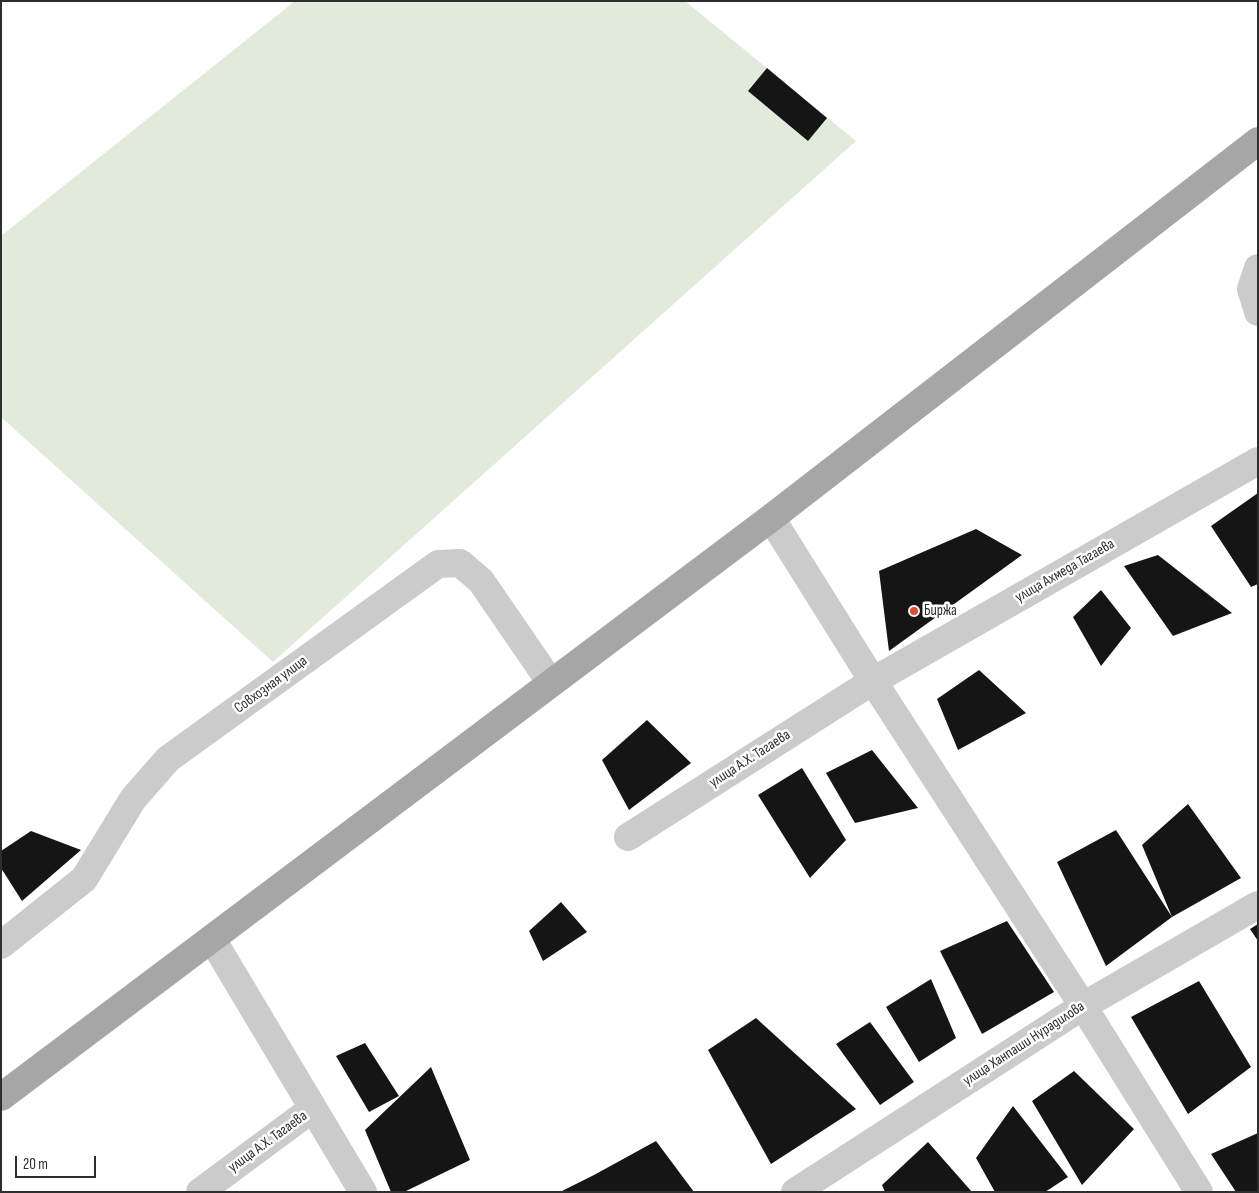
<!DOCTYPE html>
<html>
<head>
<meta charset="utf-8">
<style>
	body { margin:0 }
	#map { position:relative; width:1259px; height:1193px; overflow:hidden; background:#fff; font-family:"Sofia Sans Condensed",sans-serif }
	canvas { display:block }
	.frame { position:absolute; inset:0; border:2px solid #2e2e2e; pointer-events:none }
	.scale { position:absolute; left:15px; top:1156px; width:81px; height:22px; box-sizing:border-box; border:2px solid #2e2e2e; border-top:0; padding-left:6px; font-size:15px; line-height:18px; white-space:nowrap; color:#2e2e2e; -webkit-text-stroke:4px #fff; paint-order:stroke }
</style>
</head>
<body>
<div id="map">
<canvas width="1259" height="1193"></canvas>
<div class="frame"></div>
<div class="scale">20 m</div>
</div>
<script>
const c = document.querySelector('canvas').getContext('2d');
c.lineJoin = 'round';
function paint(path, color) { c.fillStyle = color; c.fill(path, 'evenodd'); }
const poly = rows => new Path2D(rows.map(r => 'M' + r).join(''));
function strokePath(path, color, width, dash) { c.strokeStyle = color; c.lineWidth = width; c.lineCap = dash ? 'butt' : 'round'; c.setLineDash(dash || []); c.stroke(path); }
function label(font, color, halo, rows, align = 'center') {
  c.font = font + ' "Sofia Sans Condensed",sans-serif'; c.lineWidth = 5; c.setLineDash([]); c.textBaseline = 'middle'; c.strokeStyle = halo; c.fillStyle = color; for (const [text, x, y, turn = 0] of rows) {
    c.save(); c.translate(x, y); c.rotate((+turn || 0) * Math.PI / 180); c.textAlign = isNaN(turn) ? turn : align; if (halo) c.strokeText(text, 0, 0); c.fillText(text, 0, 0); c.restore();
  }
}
const green = poly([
	[295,1,685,1,856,141,273,662,1,417,1,236]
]);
const building = poly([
	[767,68,827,118,808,141,748,91],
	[1258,493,1258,584,1251,587,1211,526],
	[976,529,1022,555,889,651,879,571],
	[1158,555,1232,613,1173,636,1124,566],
	[1101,590,1131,628,1101,666,1073,617],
	[979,670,1026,713,958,750,937,699],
	[647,720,691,763,629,810,602,760],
	[872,750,918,808,855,823,826,773],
	[802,768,846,840,810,878,758,795],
	[1188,804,1241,878,1172,917,1142,845],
	[1116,830,1172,917,1106,966,1057,862],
	[31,831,81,850,22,901,1,868,1,851],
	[561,902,587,932,543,961,529,931],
	[1007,921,1054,992,982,1034,940,951],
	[1258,924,1258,941,1250,929],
	[931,979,956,1038,919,1062,886,1007],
	[1199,981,1251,1067,1188,1114,1131,1017],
	[756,1018,856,1109,771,1164,708,1050],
	[870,1022,914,1082,880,1105,836,1044],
	[365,1043,399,1096,369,1112,336,1056],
	[431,1067,470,1160,404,1192,391,1192,365,1130],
	[1074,1071,1134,1129,1082,1185,1032,1101],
	[1013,1106,1068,1177,1045,1192,995,1192,976,1158],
	[1258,1133,1258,1192,1236,1192,1211,1154],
	[656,1141,694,1192,560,1192,594,1175],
	[928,1142,972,1192,885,1192,882,1185]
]);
const minor = poly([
	[1258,268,1251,289,1258,312],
	[771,518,873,681,1083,1006,1199,1192],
	[628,837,873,681,1258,461],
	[212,939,363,1192],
	[1,945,84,879,133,799,168,759,438,564,460,563,481,581,551,683],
	[200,1192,312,1109],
	[795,1192,1083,1006,1258,905]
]);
const major = poly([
	[1,1097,771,518,1258,141]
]);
const markers = [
	[914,611,5,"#da4b3b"]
];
const streetNames = [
	["улица Ахмеда Тагаева",1065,571,-30],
	["Совхозная улица",271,685,-36],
	["улица А.Х. Тагаева",750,759,-33],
	["улица Ханпаши Нурадилова",1024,1044,-33],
	["улица А.Х. Тагаева",268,1142,-36]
];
const poiNames = [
	["Биржа",924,611]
];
paint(green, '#e2eadc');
paint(building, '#151515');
strokePath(minor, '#cbcbcb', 28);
strokePath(major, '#a6a6a6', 28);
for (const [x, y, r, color] of markers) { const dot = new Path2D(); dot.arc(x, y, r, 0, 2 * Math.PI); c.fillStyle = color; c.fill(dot); strokePath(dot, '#fff', 2); }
label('15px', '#2e2e2e', '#fff', streetNames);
label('15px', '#2e2e2e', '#fff', poiNames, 'left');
</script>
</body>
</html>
